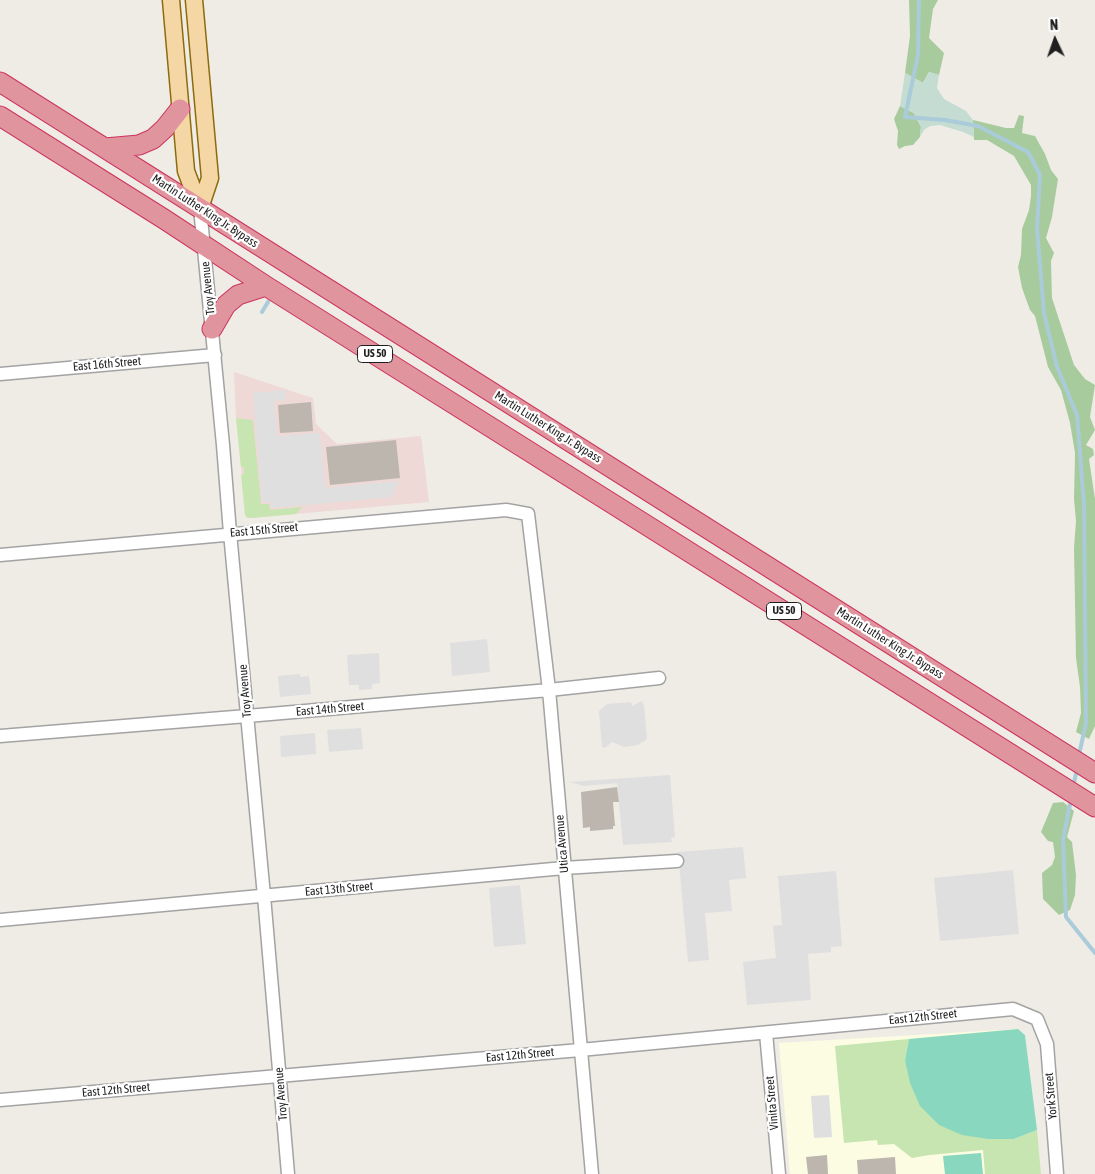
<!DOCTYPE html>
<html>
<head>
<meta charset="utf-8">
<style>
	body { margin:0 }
	#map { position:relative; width:1095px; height:1174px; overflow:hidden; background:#efece6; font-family:"Asap Condensed",sans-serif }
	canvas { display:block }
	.north { position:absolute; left:1030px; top:15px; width:50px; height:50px; -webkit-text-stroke:4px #fff; paint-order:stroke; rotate:357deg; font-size:14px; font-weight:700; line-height:20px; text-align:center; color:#1f1f1f }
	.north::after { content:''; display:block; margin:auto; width:18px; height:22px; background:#1f1f1f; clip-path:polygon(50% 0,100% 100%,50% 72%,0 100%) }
</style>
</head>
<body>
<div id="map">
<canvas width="1095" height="1174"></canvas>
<div class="north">N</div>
</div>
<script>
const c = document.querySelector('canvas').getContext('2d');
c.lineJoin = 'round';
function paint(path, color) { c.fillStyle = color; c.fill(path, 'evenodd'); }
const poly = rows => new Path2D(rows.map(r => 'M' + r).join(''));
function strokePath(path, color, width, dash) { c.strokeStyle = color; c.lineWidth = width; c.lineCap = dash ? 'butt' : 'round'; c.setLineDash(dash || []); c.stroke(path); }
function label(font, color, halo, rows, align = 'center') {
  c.font = font + ' "Asap Condensed",sans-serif'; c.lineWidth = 4.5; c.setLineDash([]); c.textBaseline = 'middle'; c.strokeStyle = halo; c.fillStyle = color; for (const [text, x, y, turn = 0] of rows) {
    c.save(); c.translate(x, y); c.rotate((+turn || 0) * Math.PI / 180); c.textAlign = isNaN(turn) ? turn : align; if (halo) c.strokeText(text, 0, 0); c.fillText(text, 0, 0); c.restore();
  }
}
const commercial = poly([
	[234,372,313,398,316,424,337,444,421,436,429,502,251,518,246,517,236,418]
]);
const education = poly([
	[1018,1029,1025,1035,1041,1174,790,1174,779,1043]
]);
const grass = poly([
	[236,418,253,420,261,504,269,504,270,510,302,507,296,514,251,518,248,518,245,515,241,475,244,474,244,467,241,467],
	[909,1039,905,1060,1014,1139,1037,1130,1041,1174,985,1174,983,1150,929,1155,912,1158,894,1144,878,1145,877,1140,844,1143,835,1046]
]);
const forest = poly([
	[909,0,938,0,933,9,929,38,944,53,939,75,929,72,923,83,905,73,910,36],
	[900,106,914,113,921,127,920,137,913,145,905,146,899,149,897,145,898,131,894,119],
	[1019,115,1024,116,1022,133,1035,136,1045,154,1051,170,1058,179,1052,217,1046,238,1054,253,1051,261,1052,298,1074,365,1085,379,1095,385,1090,417,1095,430,1086,445,1093,449,1094,455,1089,459,1095,499,1095,726,1089,739,1076,732,1081,713,1080,687,1076,658,1074,548,1076,521,1074,499,1075,453,1070,423,1061,390,1048,367,1035,316,1030,310,1022,288,1018,267,1021,255,1022,229,1029,210,1031,196,1031,185,1014,156,987,140,974,140,973,120,1006,128,1014,128],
	[1063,802,1074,811,1067,837,1072,842,1076,875,1075,895,1070,910,1059,915,1043,899,1042,873,1052,865,1055,857,1053,842,1048,841,1041,832,1053,803]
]);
const wetland = poly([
	[929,72,939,75,937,88,944,99,966,111,973,120,974,137,963,132,940,125,930,126,924,130,920,137,921,127,914,113,900,106,905,73,923,83]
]);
const pitch = poly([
	[1018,1029,1025,1035,1037,1130,1014,1139,988,1139,962,1135,939,1125,920,1106,910,1083,905,1060,909,1039],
	[981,1153,983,1174,945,1174,943,1156]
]);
const parking = poly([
	[285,390,286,400,274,401,277,436,320,433,325,488,399,481,392,497,271,508,271,502,262,502,253,393],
	[487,639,490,672,452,676,450,643],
	[379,653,380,683,372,684,372,689,359,690,359,685,349,685,347,655],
	[300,674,300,677,309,676,311,694,280,697,278,676],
	[642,701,644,706,647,739,638,745,624,747,612,742,605,748,602,747,599,711,607,704,631,702,632,706],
	[361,728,363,749,329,752,327,730],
	[315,733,316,754,281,757,280,736],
	[670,775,675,837,671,838,672,842,623,845,617,783,584,786,569,782],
	[743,847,746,878,729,880,732,911,705,913,709,960,688,962,678,852],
	[1013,870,1019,934,940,941,934,878],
	[836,871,842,946,831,947,831,952,808,954,811,1000,747,1005,743,962,776,958,773,926,782,925,778,876],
	[520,885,526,944,494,947,489,888],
	[829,1095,832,1137,814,1138,811,1096]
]);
const stream = poly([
	[919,0,918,55,905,117,945,120,978,126,1028,152,1040,175,1037,229,1044,313,1057,367,1077,415,1084,504,1086,723,1079,755],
	[262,312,268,302],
	[1073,787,1077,769],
	[1071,799,1063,840,1066,917,1095,953]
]);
const building = poly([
	[311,402,313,431,280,433,278,405],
	[396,440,400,478,330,485,326,447],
	[617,787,619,802,613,802,615,826,613,826,613,829,590,831,590,827,583,828,581,792],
	[827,1155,828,1174,808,1174,806,1157],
	[895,1157,896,1174,858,1174,857,1160]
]);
const minor = poly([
	[200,208,223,445,230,533,264,896,288,1174],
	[0,374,215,355],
	[0,555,506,510,528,514,549,690,592,1174],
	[0,736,247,716,549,690,659,678],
	[0,920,564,868,677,861],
	[766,1033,779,1174],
	[0,1100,580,1050,1013,1009,1037,1019,1047,1044,1057,1174]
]);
const major = poly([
	[171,0,186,171,200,208],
	[194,0,210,178,200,208]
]);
const highway = poly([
	[0,82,1095,773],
	[0,116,164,219,266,286,1095,807],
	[105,148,139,145,153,139,165,128,180,109],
	[212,329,226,305,238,295,266,286]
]);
const shields = [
	[375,354,35],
	[784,611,35]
];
const shieldNames = [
	["US 50",375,354],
	["US 50",784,611]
];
const streetNames = [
	["Martin Luther King Jr. Bypass",205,211,33],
	["Troy Avenue",208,288,-96],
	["East 16th Street",107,364,-5],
	["Martin Luther King Jr. Bypass",548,427,32],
	["East 15th Street",264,530,-5],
	["Martin Luther King Jr. Bypass",890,643,32],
	["Troy Avenue",245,691,-95],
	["East 14th Street",330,709,-5],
	["Utica Avenue",562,844,-95],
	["East 13th Street",339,889,-5],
	["East 12th Street",923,1017,-6],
	["East 12th Street",520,1055,-5],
	["East 12th Street",116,1090,-5],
	["Troy Avenue",281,1094,-95],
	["York Street",1051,1096,-95],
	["Vinita Street",772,1103,-95]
];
paint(commercial, '#eed9d7');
paint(education, '#fbfce1');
paint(grass, '#c7e5b0');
paint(forest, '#a8cb9e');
paint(wetland, '#c4dcd2');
paint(pitch, '#8ad7bf');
paint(parking, '#dfdfdf');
strokePath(stream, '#aacbd9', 4);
paint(building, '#bcb6af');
strokePath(minor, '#a3a3a3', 15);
strokePath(major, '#8d6b0c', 19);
strokePath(highway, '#cc335e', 21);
strokePath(minor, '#fff', 12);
strokePath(major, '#f4d7a5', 16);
strokePath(highway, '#e0949d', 19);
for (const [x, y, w] of shields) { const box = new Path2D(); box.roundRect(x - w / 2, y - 8.5, w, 17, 4); c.fillStyle = '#fff'; c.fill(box); strokePath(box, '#1f1f1f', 1); }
label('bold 11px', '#1f1f1f', null, shieldNames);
label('12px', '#1f1f1f', '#fff', streetNames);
</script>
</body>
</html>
